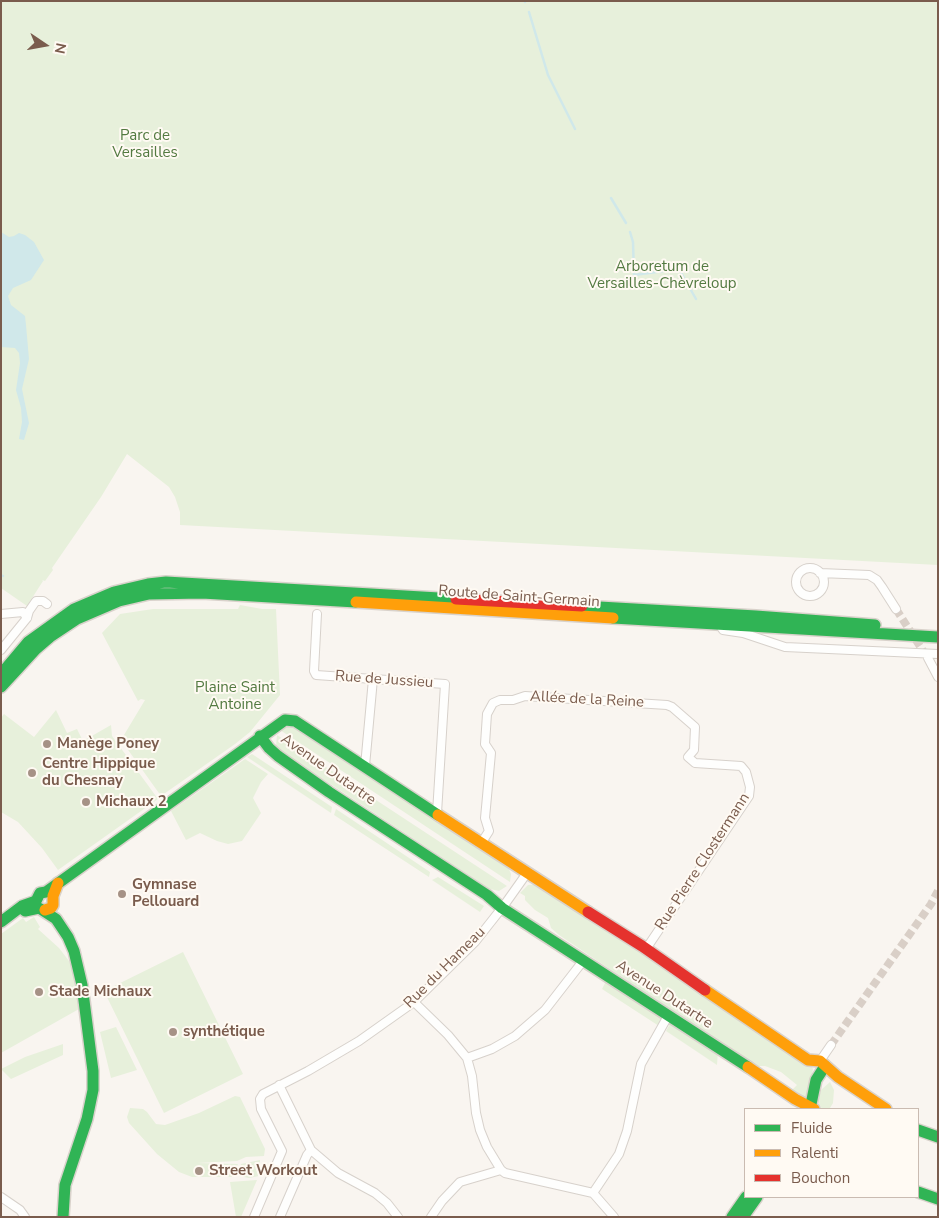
<!DOCTYPE html>
<html>
<head>
<meta charset="utf-8">
<style>
	body { margin:0 }
	#map { position:relative; width:939px; height:1218px; overflow:hidden; background:#f9f5f0; font-family:"Nunito Sans",sans-serif }
	canvas { display:block }
	.frame { position:absolute; inset:0; border:2px solid #7a5c4d; pointer-events:none }
	.legend { position:absolute; left:744px; top:1108px; width:175px; height:90px; box-sizing:border-box; background:#fffaf3; border:1px solid #cabbb1; margin:0; padding:6px 9px; list-style:none; font-size:15px; color:#7a5c4d }
	.legend li { display:flex; align-items:center; gap:10px; height:25px }
	.legend b { width:25px; border:1px solid #cabbb1 }
	.north { position:absolute; left:20px; top:20px; width:50px; height:50px; -webkit-text-stroke:4px #fffaf3; paint-order:stroke; rotate:102deg; font-size:14px; font-weight:700; line-height:20px; text-align:center; color:#7a5c4d }
	.north::after { content:''; display:block; margin:auto; width:18px; height:22px; background:#7a5c4d; clip-path:polygon(50% 0,100% 100%,50% 72%,0 100%) }
</style>
</head>
<body>
<div id="map">
<canvas width="939" height="1218"></canvas>
<div class="frame"></div>
<ul class="legend">
<li><b style="height:6px;background:#30b455"></b>Fluide</li>
<li><b style="height:6px;background:#ff9f0a"></b>Ralenti</li>
<li><b style="height:6px;background:#e5322d"></b>Bouchon</li>
</ul>
<div class="north">N</div>
</div>
<script>
const c = document.querySelector('canvas').getContext('2d');
c.lineJoin = 'round';
function paint(path, color) { c.fillStyle = color; c.fill(path, 'evenodd'); }
const poly = rows => new Path2D(rows.map(r => 'M' + r).join(''));
function strokePath(path, color, width, dash) { c.strokeStyle = color; c.lineWidth = width; c.lineCap = dash ? 'butt' : 'round'; c.setLineDash(dash || []); c.stroke(path); }
function label(font, color, halo, rows, align = 'center') {
  c.font = font + ' "Nunito Sans",sans-serif'; c.lineWidth = 4; c.setLineDash([]); c.textBaseline = 'middle'; c.strokeStyle = halo; c.fillStyle = color; for (const [text, x, y, turn = 0] of rows) {
    c.save(); c.translate(x, y); c.rotate((+turn || 0) * Math.PI / 180); c.textAlign = isNaN(turn) ? turn : align; if (halo) c.strokeText(text, 0, 0); c.fillText(text, 0, 0); c.restore();
  }
}
const green = poly([
	[1,1,938,1,938,565,180,525,180,512,175,497,169,487,127,454,101,497,52,568,53,570,45,581,42,580,43,581,27,606,1,588],
	[240,605,262,609,276,609,280,695,250,732,235,744,161,796,121,740,145,700,141,699,138,701,102,633,120,614,153,609,238,609],
	[56,710,67,733,77,729,83,741,111,725,112,736,158,799,58,870,42,848,18,822,1,812,1,718,4,714,34,737],
	[289,725,293,726,508,867,511,874,510,882,280,730],
	[277,735,507,886,499,891,490,889,283,753,276,746],
	[252,754,332,807,331,813,247,757],
	[245,759,268,774,261,782,253,798,261,813,242,841,228,844,217,841,200,833,186,840,171,811],
	[336,809,430,872,429,877,334,815],
	[438,877,484,906,480,912,432,880],
	[540,884,811,1065,813,1069,808,1101,790,1092,797,1085,781,1072,765,1066,754,1066,559,935,551,928,548,918,535,910,525,900,525,896,520,893,528,885],
	[34,917,40,927,38,929,59,948,69,961,74,974,79,1009,1,1053,1,934,23,918,26,922],
	[183,952,243,1074,164,1113,104,991],
	[607,979,664,1018,659,1026,602,989],
	[671,1022,718,1051,717,1065,666,1031],
	[116,1027,137,1070,111,1078,100,1032],
	[63,1044,63,1055,11,1079,1,1069,25,1057],
	[830,1082,834,1090,833,1103,830,1108,822,1109,818,1102,821,1090],
	[235,1096,240,1097,265,1149,264,1156,246,1157,237,1161,197,1163,238,1164,232,1177,192,1177,179,1172,157,1154,129,1123,127,1117,130,1108,143,1109,147,1112,156,1124,165,1125,199,1113],
	[260,1160,259,1176,249,1178,239,1176,241,1164],
	[257,1180,241,1217,236,1217,230,1182]
]);
const water = poly([
	[1,232,9,237,14,236,19,233,25,235,34,242,44,260,31,280,13,288,8,296,11,305,25,316,26,325,29,359,22,389,29,423,24,440,19,439,22,422,21,408,16,390,20,363,19,353,15,348,1,347]
]);
const stream = poly([
	[525,1,525,2],
	[529,12,548,75,575,129],
	[611,198,626,223],
	[630,232,633,242,634,275,679,269,696,299],
	[1,575,3,576]
]);
const streetTunnel = poly([
	[896,609,927,657],
	[831,1045,931,904,938,891]
]);
const street = poly([
	'796 582a14 14 0 1 1 28 0a14 14 0 1 1-28 0Z',
	[820,573,869,575,877,580,882,587,896,609],
	[1,614,23,612,27,618],
	[317,614,314,671,316,675,445,684,437,813],
	[721,627,723,630,743,633,785,647,938,654],
	[1,650,27,618,29,611,36,601,43,601,47,604],
	[928,658,938,677],
	[365,766,373,679],
	[482,842,489,831,485,818,491,753,485,744,487,714,493,703,500,700,513,700,525,696,667,705,672,707,695,727,694,750,688,757,695,763,741,766,746,772,750,787,749,796,646,949],
	[414,1002,448,1035,467,1058,472,1076,476,1113,480,1130,487,1147,501,1170],
	[467,1058,492,1049,515,1036,545,1010,583,961],
	[820,1061,831,1045],
	[279,1085,311,1150,338,1173,375,1193,387,1203,398,1217],
	[593,1193,619,1154,627,1131,641,1064,668,1016],
	[593,1193,614,1217],
	[1,1197,20,1210,25,1217],
	[254,1217,282,1151,261,1109,260,1099,263,1094,308,1071,359,1041,414,1002,475,942,505,904,527,873],
	[280,1217,307,1155,311,1150],
	[431,1217,442,1201,460,1182,501,1170,505,1173,593,1193]
]);
const fast = poly([
	[582,606,756,616,875,625],
	[613,618,938,637],
	[1,674,28,642,74,609,114,592,148,584,166,582,456,599],
	[1,687,36,649,50,637,77,619,119,601,149,594,202,593,356,602],
	[260,736,269,748,278,756,329,792,487,895,502,908,748,1067],
	[25,911,39,908,56,919,68,937,74,951,82,985,93,1071,93,1090,87,1119,65,1185,63,1217],
	[1,922,22,906,36,901,40,893,46,892,285,720,295,721,438,815],
	[810,1109,816,1080,825,1066],
	[918,1130,938,1137],
	[918,1192,938,1199],
	[732,1217,746,1197],
	[743,1217,757,1197]
]);
const slow = poly([
	[356,602,613,618],
	[438,815,588,912],
	[45,910,51,908,53,905,53,896,58,883],
	[705,990,808,1060,820,1061,838,1077,886,1109],
	[748,1067,795,1099,814,1109]
]);
const jam = poly([
	[456,599,582,606],
	[588,912,642,946,705,990]
]);
const markers = [
	[47,744,5,"#a69286"],
	[32,773,5,"#a69286"],
	[86,802,5,"#a69286"],
	[122,894,5,"#a69286"],
	[39,992,5,"#a69286"],
	[173,1032,5,"#a69286"],
	[199,1171,5,"#a69286"]
];
const parkNames = [
	["Parc de",145,136],
	["Versailles",145,153],
	["Arboretum de",662,267],
	["Versailles-Chèvreloup",662,284],
	["Plaine Saint",235,688],
	["Antoine",235,705]
];
const streetNames = [
	["Route de Saint-Germain",519,597,4],
	["Rue de Jussieu",384,680,4],
	["Allée de la Reine",587,700,3],
	["Avenue Dutartre",328,770,35],
	["Rue Pierre Clostermann",703,862,-57],
	["Rue du Hameau",445,968,-45],
	["Avenue Dutartre",664,995,33]
];
const poiNames = [
	["Manège Poney",57,744],
	["Centre Hippique",42,764],
	["du Chesnay",42,781],
	["Michaux 2",96,802],
	["Gymnase",132,885],
	["Pellouard",132,902],
	["Stade Michaux",49,992],
	["synthétique",183,1032],
	["Street Workout",209,1171]
];
paint(green, '#e7f0db');
paint(water, '#d0e8ea');
strokePath(stream, '#d0e8ea', 2.5);
strokePath(streetTunnel, '#d9cfc7', 8, [8, 4]);
strokePath(street, '#d7d1cb', 10);
strokePath(fast, '#d9d2cb', 14);
strokePath(slow, '#d9d2cb', 14);
strokePath(jam, '#d9d2cb', 14);
strokePath(street, '#fefefd', 8);
strokePath(fast, '#30b455', 11);
strokePath(slow, '#ff9f0a', 11);
strokePath(jam, '#e5322d', 11);
for (const [x, y, r, color] of markers) { const dot = new Path2D(); dot.arc(x, y, r, 0, 2 * Math.PI); c.fillStyle = color; c.fill(dot); strokePath(dot, '#fffaf3', 2); }
label('15px', '#537a41', '#fffaf3', parkNames);
label('15px', '#7a5c4d', '#fffaf3', streetNames);
label('bold 15px', '#7a5c4d', '#fffaf3', poiNames, 'left');
</script>
</body>
</html>
